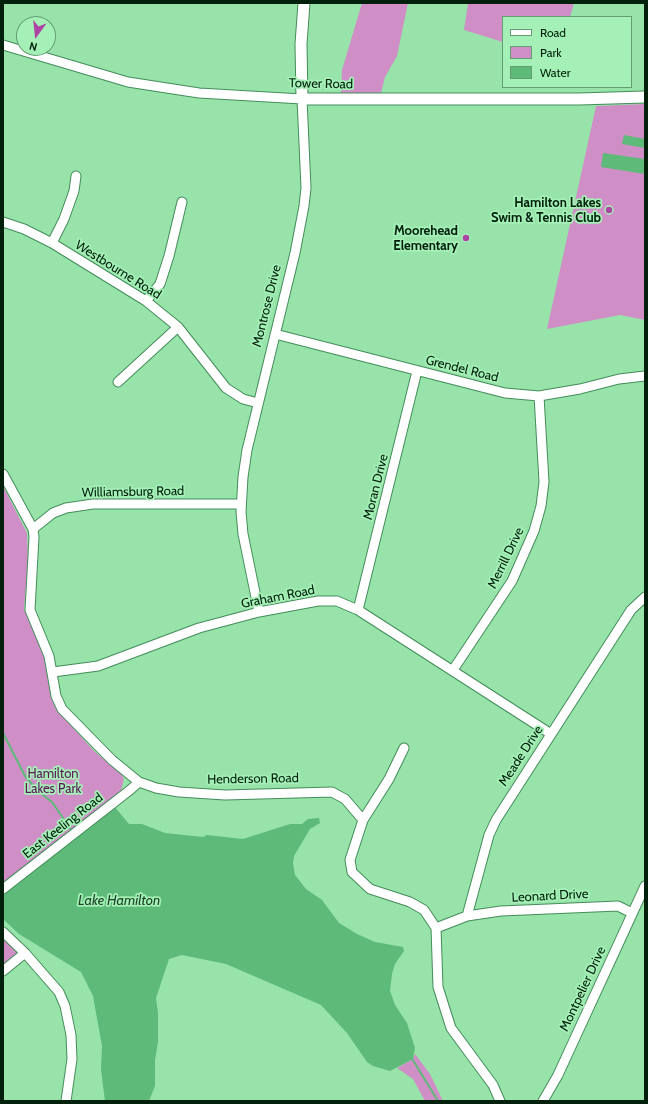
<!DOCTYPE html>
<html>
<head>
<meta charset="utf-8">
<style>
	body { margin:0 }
	#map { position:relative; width:648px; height:1104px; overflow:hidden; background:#97e3aa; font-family:Cabin,sans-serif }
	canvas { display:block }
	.frame { position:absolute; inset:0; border:4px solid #01200b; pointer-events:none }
	.legend { position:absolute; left:502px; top:16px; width:130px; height:72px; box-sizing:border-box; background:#a4f0b7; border:1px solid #639d72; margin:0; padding:5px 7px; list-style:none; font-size:12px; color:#01200b }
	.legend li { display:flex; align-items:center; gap:8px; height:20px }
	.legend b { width:20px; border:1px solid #639d72 }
	.north { position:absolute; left:16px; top:16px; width:40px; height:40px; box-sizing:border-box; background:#a4f0b7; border:1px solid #639d72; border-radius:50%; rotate:195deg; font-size:11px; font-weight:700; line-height:16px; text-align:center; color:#01200b }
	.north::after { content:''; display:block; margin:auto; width:14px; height:18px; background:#ae43a4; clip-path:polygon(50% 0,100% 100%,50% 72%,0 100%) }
</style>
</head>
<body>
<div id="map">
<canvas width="648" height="1104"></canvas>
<div class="frame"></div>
<ul class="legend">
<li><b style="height:5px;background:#fff"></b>Road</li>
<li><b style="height:11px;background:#cf8fc6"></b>Park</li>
<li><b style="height:11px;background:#5dba79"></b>Water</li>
</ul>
<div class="north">N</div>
</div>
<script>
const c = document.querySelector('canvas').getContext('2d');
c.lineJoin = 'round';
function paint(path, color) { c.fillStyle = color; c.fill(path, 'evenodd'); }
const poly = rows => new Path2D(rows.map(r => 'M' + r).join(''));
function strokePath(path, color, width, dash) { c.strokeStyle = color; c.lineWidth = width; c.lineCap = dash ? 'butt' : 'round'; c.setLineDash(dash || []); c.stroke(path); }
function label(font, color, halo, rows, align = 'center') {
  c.font = font + ' Cabin,sans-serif'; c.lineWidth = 3.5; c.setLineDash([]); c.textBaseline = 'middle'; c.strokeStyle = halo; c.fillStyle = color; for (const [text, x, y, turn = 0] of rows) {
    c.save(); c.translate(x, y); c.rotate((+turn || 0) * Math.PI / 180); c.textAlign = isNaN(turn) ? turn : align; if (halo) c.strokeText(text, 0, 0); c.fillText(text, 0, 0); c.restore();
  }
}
const green = poly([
	[362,3,408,3,397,56,385,77,381,93,341,93,342,70],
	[468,3,574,3,570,17,503,17,503,42,464,30],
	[645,104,645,320,620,315,547,329,596,106],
	[3,486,27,533,28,561,24,609,44,656,51,698,56,709,94,751,121,774,124,779,120,794,3,884],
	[3,938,19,955,3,968],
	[415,1054,430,1074,443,1101,425,1101,413,1079,397,1068,413,1059]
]);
const water = poly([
	[624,135,645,139,645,148,622,144],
	[603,153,645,159,645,174,601,167],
	[114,806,129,824,142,824,165,833,203,837,207,835,243,839,290,824,302,824,308,819,319,818,320,823,310,829,294,856,293,863,295,875,306,889,322,900,339,923,357,934,375,942,403,947,404,951,395,964,392,974,390,991,395,1005,407,1023,415,1048,413,1059,390,1071,373,1066,367,1062,347,1033,321,1005,226,964,182,955,169,959,156,998,158,1013,158,1042,155,1060,155,1086,149,1101,105,1101,101,1070,102,1046,93,996,81,972,19,934,4,920,3,909,4,893]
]);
const stream = poly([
	[3,733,25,776,39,792,52,802,72,831],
	[411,1057,438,1101]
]);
const minor = poly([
	[3,45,128,82,199,93,302,99,306,188,304,206,295,253,247,450,243,477,241,512,243,534,259,612],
	[3,222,24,229,52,243,146,301,178,327,226,388,243,399,258,403],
	[52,243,64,219,74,191,76,176],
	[146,301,160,284,169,256,182,202],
	[275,334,505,393,539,396,580,389,619,379,645,376],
	[118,382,178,327],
	[3,474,33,529,34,537,30,610,49,656,56,696,62,709,112,760,139,782,156,788,179,792,225,795,332,792,345,799,363,820],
	[33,529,53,513,66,508,93,504,241,504],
	[358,610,417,371],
	[453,670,512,581,534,531,541,506,544,482,539,396],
	[53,672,98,666,199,628,259,612,318,601,337,601,358,610,551,734],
	[404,748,389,779,363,820,350,860,352,872,370,889,410,902,424,910,436,928,438,987,451,1028,493,1085,500,1101],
	[3,889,130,790,139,782],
	[467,916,489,835,496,820,631,610,645,597],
	[436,928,467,916,501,911,618,906,632,913],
	[3,932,25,953,59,992,65,1006,71,1035,72,1059,66,1101],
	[3,971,25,953],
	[543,1101,558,1075,645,886]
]);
const tertiary = poly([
	[304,3,301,44,302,99,579,99,645,97]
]);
const markers = [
	[609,210,4,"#ae43a4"],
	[466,238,4,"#ae43a4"]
];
const streetNames = [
	["Tower Road",321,84,1],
	["Westbourne Road",118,270,32],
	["Montrose Drive",267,306,-76],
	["Grendel Road",462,369,14],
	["Moran Drive",376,487,-76],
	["Williamsburg Road",133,492,-1],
	["Merrill Drive",506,558,-64],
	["Graham Road",278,597,-11],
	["Meade Drive",521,756,-57],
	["Henderson Road",253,779,-1],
	["East Keeling Road",63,826,-38],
	["Leonard Drive",550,896,-3],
	["Montpelier Drive",583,989,-65]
];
const poiNames = [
	["Hamilton Lakes",601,203],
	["Swim & Tennis Club",601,218],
	["Moorehead",458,231],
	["Elementary",458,246]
];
const parkNames = [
	["Hamilton",53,774],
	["Lakes Park",53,789]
];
const waterNames = [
	["Lake Hamilton",119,901]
];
paint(green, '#cf8fc6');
paint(water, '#5dba79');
strokePath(stream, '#5dba79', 2);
strokePath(minor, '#438d5a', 11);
strokePath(tertiary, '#438d5a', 13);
strokePath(minor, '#fff', 9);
strokePath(tertiary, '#fff', 11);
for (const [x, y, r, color] of markers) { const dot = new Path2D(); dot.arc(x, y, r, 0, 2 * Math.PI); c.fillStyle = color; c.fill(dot); strokePath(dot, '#a4f0b7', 1.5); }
label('13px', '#01200b', '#a4f0b7', streetNames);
label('bold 13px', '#01200b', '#a4f0b7', poiNames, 'right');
label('13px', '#5c1556', '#a4f0b7', parkNames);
label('italic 14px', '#1c4227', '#a4f0b7', waterNames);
</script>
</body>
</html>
